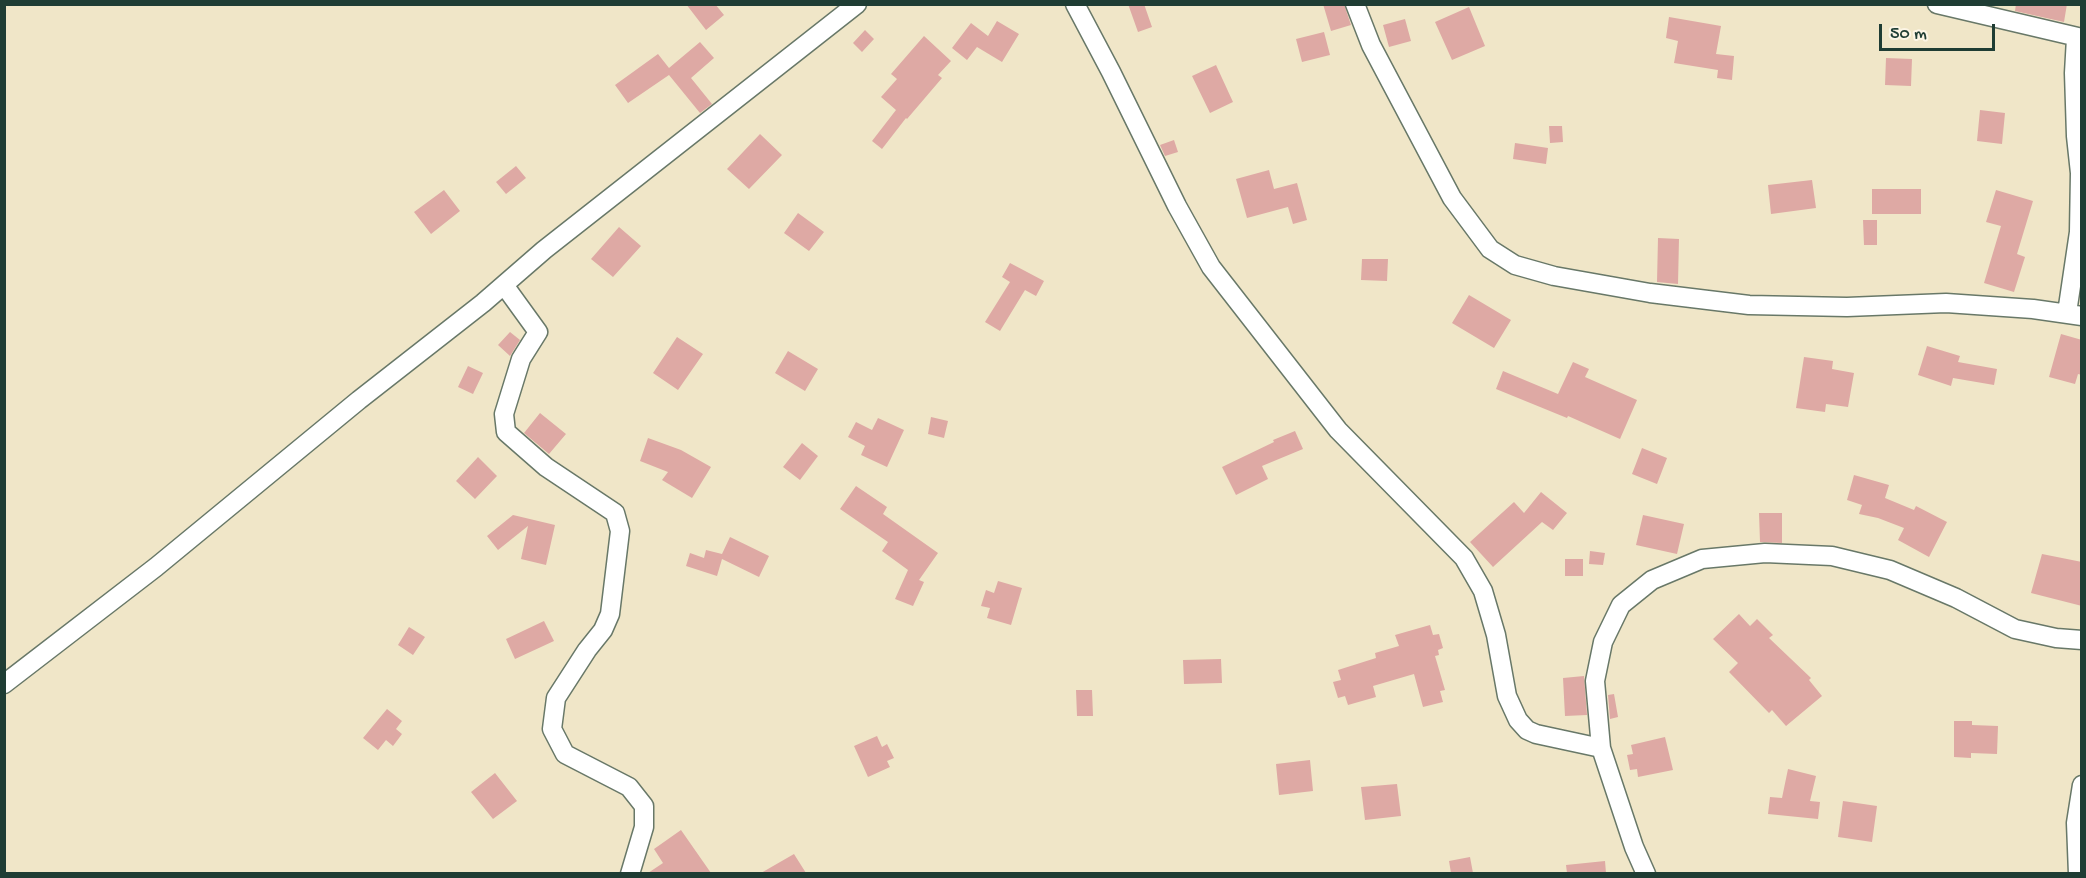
<!DOCTYPE html>
<html>
<head>
<meta charset="utf-8">
<style>
	body { margin:0 }
	#map { position:relative; width:2086px; height:878px; overflow:hidden; background:#f0e6c8; font-family:"Gochi Hand",sans-serif }
	canvas { display:block }
	.frame { position:absolute; inset:0; border:6px solid #1f3d34; pointer-events:none }
	.scale { position:absolute; left:1879px; top:24px; width:116px; height:27px; box-sizing:border-box; border:3px solid #1f3d34; border-top:0; padding-left:8px; font-size:18px; line-height:21px; white-space:nowrap; color:#1f3d34; -webkit-text-stroke:4px #fcf5e5; paint-order:stroke }
</style>
</head>
<body>
<div id="map">
<canvas width="2086" height="878"></canvas>
<div class="frame"></div>
<div class="scale">50 m</div>
</div>
<script>
const c = document.querySelector('canvas').getContext('2d');
c.lineJoin = 'round';
function paint(path, color) { c.fillStyle = color; c.fill(path, 'evenodd'); }
const poly = rows => new Path2D(rows.map(r => 'M' + r).join(''));
function strokePath(path, color, width, dash) { c.strokeStyle = color; c.lineWidth = width; c.lineCap = dash ? 'butt' : 'round'; c.setLineDash(dash || []); c.stroke(path); }
const building = poly([
	[686,4,715,4,724,15,706,30],
	[1128,4,1144,4,1152,27,1138,32],
	[1323,4,1344,4,1351,25,1331,31],
	[2016,4,2067,4,2064,22,2015,11],
	[1469,7,1485,46,1452,60,1435,22],
	[1669,17,1721,26,1716,54,1734,56,1732,80,1717,78,1718,70,1674,63,1678,41,1666,38],
	[1405,19,1411,41,1389,47,1383,25],
	[997,21,1019,34,1002,62,977,47,967,60,952,48,971,23,988,36],
	[865,30,874,39,862,52,853,43],
	[1324,32,1330,55,1302,62,1296,39],
	[924,36,951,61,938,75,942,78,907,119,906,118,882,149,872,141,896,110,881,97,897,79,891,74],
	[700,42,714,58,691,78,712,104,700,113,669,75,628,103,615,85,658,54,669,68],
	[1886,58,1912,59,1911,86,1885,85],
	[1216,65,1233,102,1210,113,1192,76],
	[1980,110,2005,113,2002,144,1977,141],
	[1549,126,1562,126,1563,142,1550,143],
	[760,134,782,155,749,189,727,169],
	[1174,140,1178,152,1165,156,1160,145],
	[1515,143,1548,148,1546,164,1513,159],
	[516,166,526,178,506,194,496,182],
	[1269,170,1274,189,1297,183,1307,220,1293,224,1288,207,1247,218,1236,179],
	[1812,180,1816,208,1771,214,1768,185],
	[1872,189,1921,189,1921,214,1872,214],
	[444,190,460,211,431,234,414,212],
	[1996,190,2033,201,2017,254,2025,257,2014,292,1984,283,2001,226,1986,222],
	[798,213,824,232,809,251,784,233],
	[1863,220,1877,220,1877,245,1864,245],
	[619,227,641,246,613,277,591,259],
	[1658,238,1679,239,1678,284,1657,282],
	[1362,259,1388,259,1387,281,1361,280],
	[1010,263,1044,281,1036,296,1025,290,1000,331,985,322,1010,282,1002,277],
	[1469,295,1511,320,1494,348,1452,323],
	[510,332,520,340,510,356,498,345],
	[2061,334,2082,340,2082,375,2078,374,2075,384,2049,377],
	[677,337,703,354,678,390,653,373],
	[1927,346,1960,356,1958,362,1997,369,1994,385,1953,378,1951,386,1918,375],
	[788,351,818,369,805,391,775,373],
	[1804,357,1833,361,1832,369,1854,373,1848,407,1826,404,1825,412,1796,408],
	[1573,362,1589,369,1585,377,1637,400,1620,439,1568,416,1567,418,1496,389,1503,371,1558,394],
	[468,366,483,373,473,394,458,387],
	[540,413,566,434,549,454,524,433],
	[931,417,948,421,944,438,928,434],
	[878,418,904,430,887,467,861,455,865,446,848,437,856,422,872,430],
	[1295,431,1303,449,1262,466,1268,479,1236,495,1222,467,1274,442,1273,440],
	[648,438,681,450,711,467,692,498,662,480,668,472,640,461],
	[802,443,818,456,800,480,783,467],
	[1642,448,1667,458,1657,484,1632,474],
	[478,457,497,476,475,499,456,481],
	[1854,475,1889,485,1885,498,1914,510,1916,506,1947,522,1929,557,1898,540,1904,528,1878,518,1859,514,1862,505,1847,500],
	[856,486,887,507,883,514,938,553,919,580,924,582,913,606,895,599,908,570,882,551,888,542,840,509],
	[1541,492,1567,513,1553,530,1542,522,1493,567,1470,542,1514,502,1524,513],
	[1759,513,1782,513,1782,543,1760,542],
	[513,515,555,525,546,565,521,559,528,526,498,550,487,536],
	[1643,515,1684,524,1677,554,1636,545],
	[730,537,769,556,759,577,722,559,717,576,686,566,690,553,704,558,706,550,722,554],
	[1590,551,1605,553,1603,565,1589,564],
	[2042,554,2082,562,2082,606,2031,593],
	[1565,559,1583,559,1583,576,1565,576],
	[998,581,1022,588,1011,625,987,618,990,608,981,606,986,590,994,593],
	[1739,614,1750,626,1757,619,1773,635,1769,638,1811,678,1809,680,1822,696,1786,726,1772,710,1769,713,1729,672,1738,663,1713,639],
	[544,621,554,641,515,659,506,639],
	[1430,625,1433,635,1439,634,1443,648,1438,650,1439,655,1435,656,1445,690,1440,691,1443,702,1423,707,1414,674,1373,686,1376,697,1348,705,1345,696,1338,698,1333,682,1341,680,1338,670,1376,658,1375,653,1399,646,1395,635],
	[409,627,425,637,413,655,398,645],
	[1221,659,1222,683,1184,684,1183,660],
	[1584,676,1587,715,1565,716,1563,678],
	[1076,690,1092,690,1093,716,1077,716],
	[1614,694,1618,717,1610,719,1608,695],
	[387,709,402,721,396,729,402,734,393,746,386,740,378,750,363,738],
	[1954,721,1972,721,1972,725,1998,726,1997,754,1971,753,1971,758,1954,757],
	[877,736,882,747,887,744,894,758,887,761,890,767,868,777,854,746],
	[1665,737,1673,770,1638,777,1637,769,1630,770,1627,755,1633,754,1631,745],
	[1310,760,1313,791,1279,795,1276,764],
	[1788,769,1816,776,1810,801,1820,802,1818,819,1768,814,1770,797,1782,798],
	[495,773,517,801,493,819,471,792],
	[1397,784,1401,816,1365,820,1361,787],
	[1843,801,1877,806,1872,842,1838,837],
	[681,830,711,873,648,873,663,863,654,849],
	[794,854,806,873,761,873],
	[1470,857,1473,873,1451,873,1449,861],
	[1605,861,1606,873,1567,873,1566,865]
]);
const minor = poly([
	[1075,4,1111,72,1177,206,1211,267,1338,430,1464,558,1483,591,1496,635,1507,696,1518,720,1527,730,1536,734,1601,748],
	[1355,4,1371,45,1452,198,1490,249,1515,265,1554,276,1650,293,1749,305,1847,307,1946,303,2033,309,2082,316],
	[1937,4,2082,38],
	[504,285,538,332,521,359,504,414,506,432,546,467,615,513,620,531,610,614,603,630,587,650,556,698,552,729,565,754,629,787,644,806,644,827,630,874],
	[2067,313,2079,232,2080,173,2076,136,2074,73,2076,38],
	[4,684,156,567,359,400,483,303,544,250,857,4],
	[1646,874,1634,847,1601,748,1595,681,1603,642,1621,605,1652,580,1702,559,1765,553,1832,556,1890,570,1956,598,2015,629,2056,638,2082,640],
	[2078,874,2076,823,2082,785]
]);
paint(building, '#dea9a4');
strokePath(minor, '#687868', 21);
strokePath(minor, '#fff', 18);
</script>
</body>
</html>
